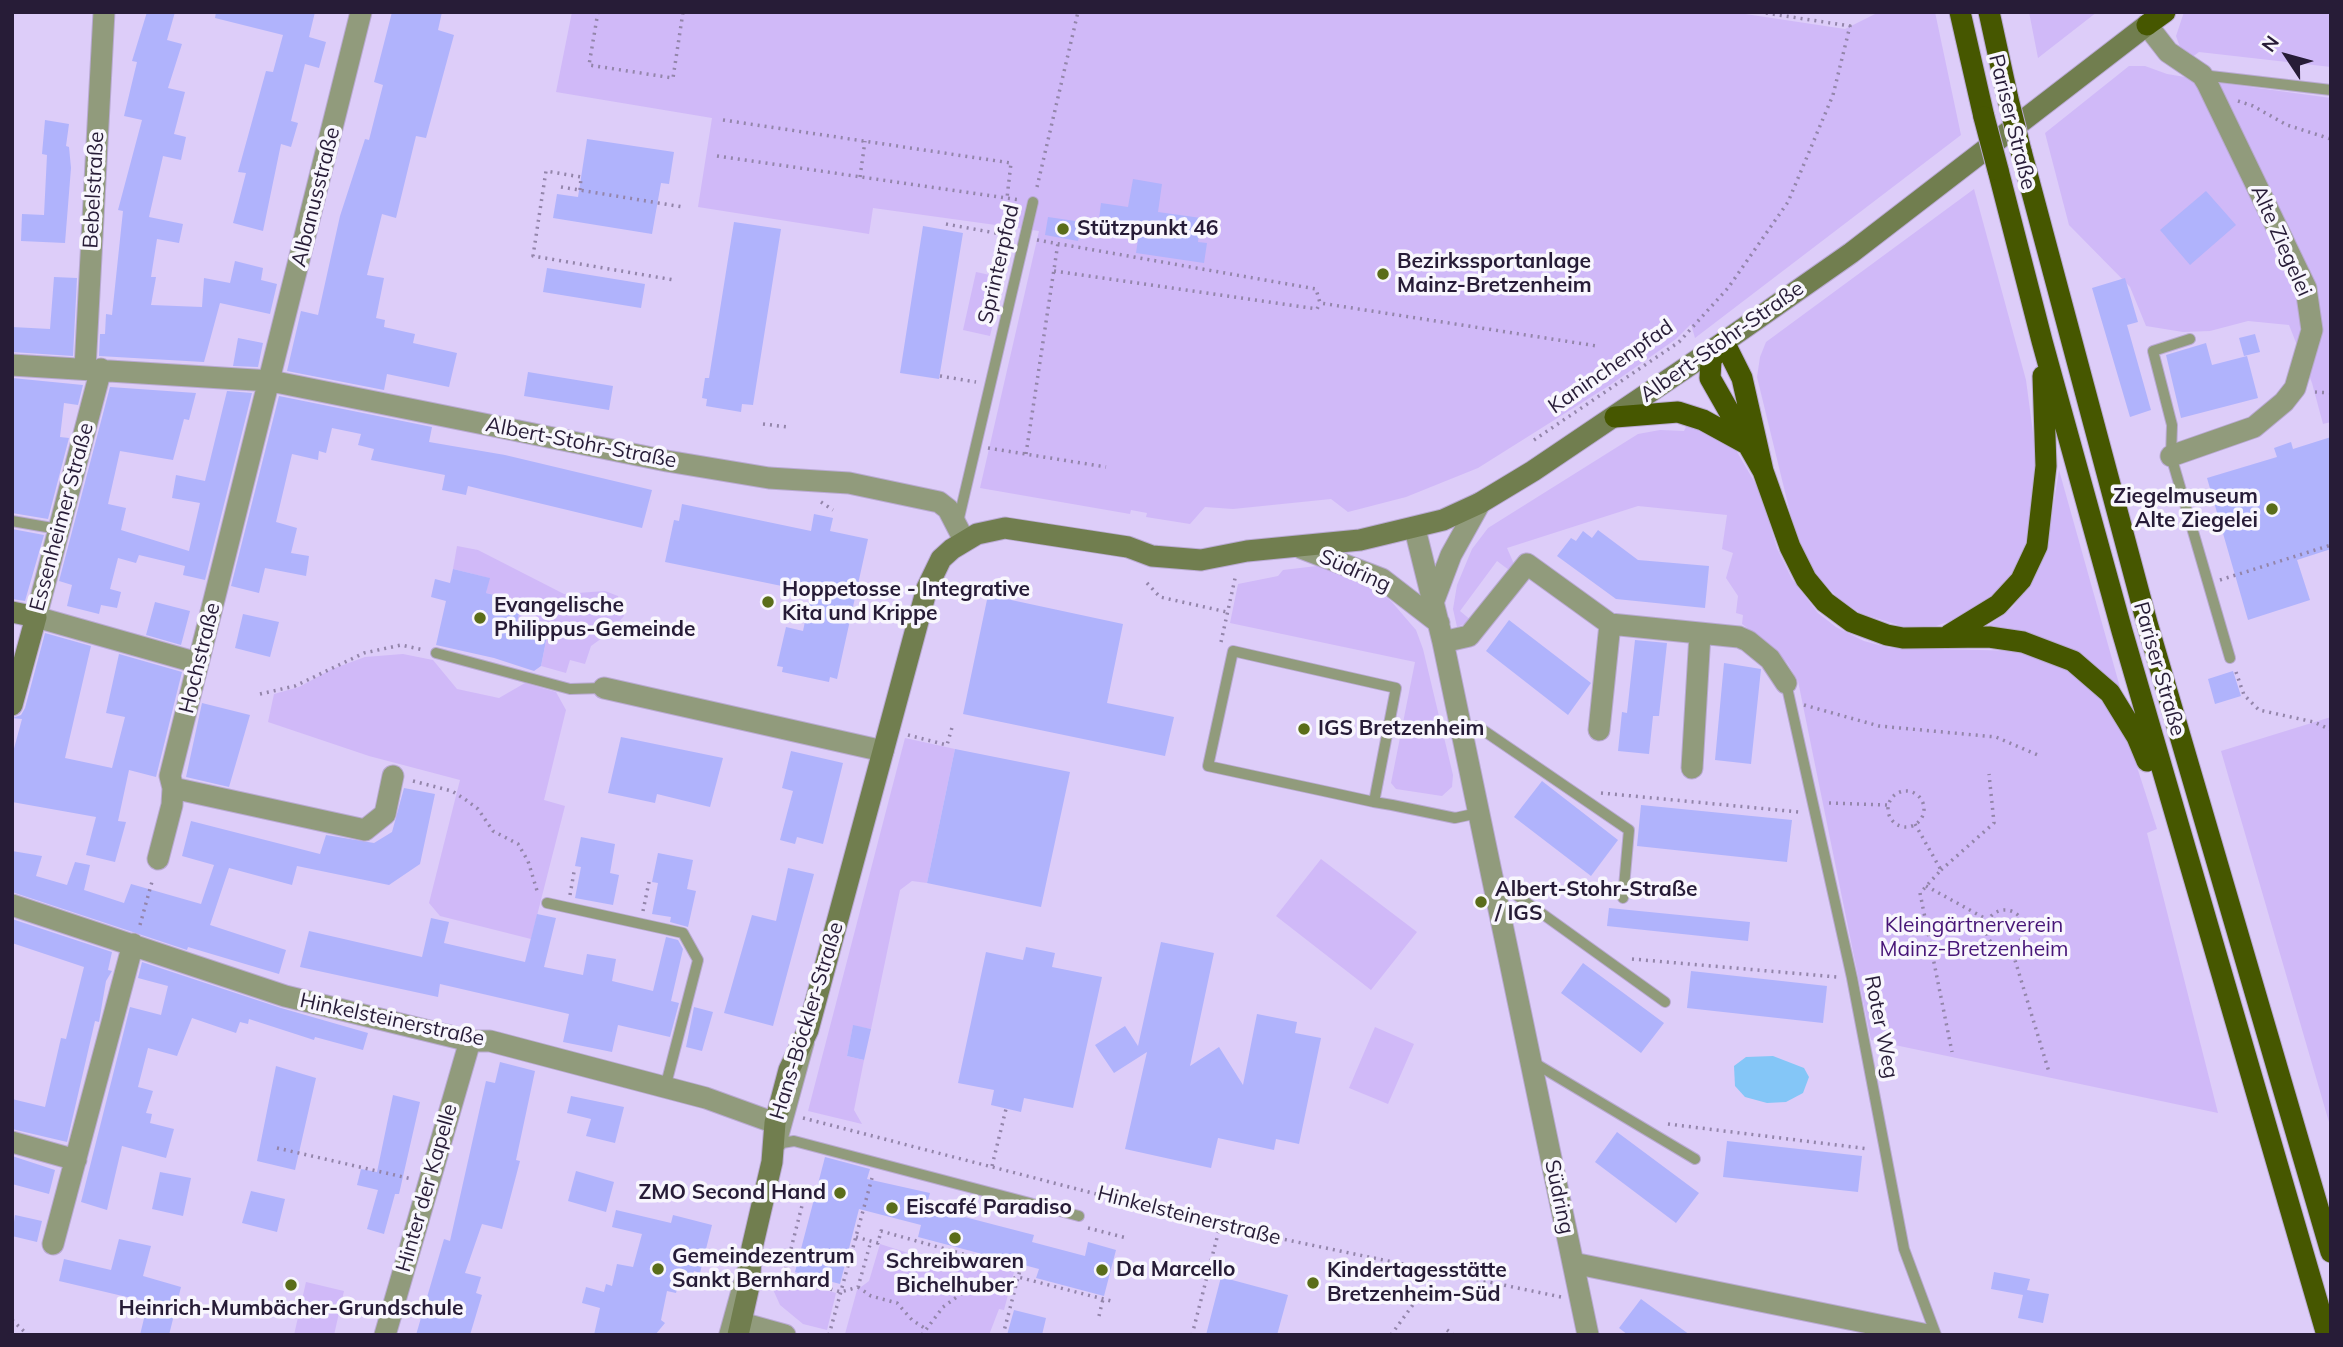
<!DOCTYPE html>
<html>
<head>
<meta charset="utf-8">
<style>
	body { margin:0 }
	#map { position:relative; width:2343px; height:1347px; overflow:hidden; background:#ddcdf9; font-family:Mulish,sans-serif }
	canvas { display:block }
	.frame { position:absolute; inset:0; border:14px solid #271c37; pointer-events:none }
	.north { position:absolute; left:2252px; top:21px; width:70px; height:70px; -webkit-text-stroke:5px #f8f6fd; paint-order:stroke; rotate:306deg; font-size:19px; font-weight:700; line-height:28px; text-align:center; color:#271c37 }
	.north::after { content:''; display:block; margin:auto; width:24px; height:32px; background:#271c37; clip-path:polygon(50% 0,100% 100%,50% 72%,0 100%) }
</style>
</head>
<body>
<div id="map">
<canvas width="2343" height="1347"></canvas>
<div class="frame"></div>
<div class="north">N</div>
</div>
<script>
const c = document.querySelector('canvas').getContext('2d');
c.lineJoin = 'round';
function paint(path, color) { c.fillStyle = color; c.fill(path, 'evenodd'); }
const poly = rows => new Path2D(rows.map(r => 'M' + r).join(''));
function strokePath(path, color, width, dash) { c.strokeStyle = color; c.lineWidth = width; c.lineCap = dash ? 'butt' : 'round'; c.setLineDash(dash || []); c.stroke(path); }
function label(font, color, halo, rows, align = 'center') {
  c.font = font + ' Mulish,sans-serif'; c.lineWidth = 7; c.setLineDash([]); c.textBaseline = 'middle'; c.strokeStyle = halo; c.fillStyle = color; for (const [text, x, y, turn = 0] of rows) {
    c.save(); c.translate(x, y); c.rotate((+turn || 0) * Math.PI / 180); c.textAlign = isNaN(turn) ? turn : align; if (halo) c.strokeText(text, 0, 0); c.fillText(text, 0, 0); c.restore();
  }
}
const green = poly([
	[572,12,1732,12,1845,29,1879,12,1935,12,1961,135,1695,338,1691,324,1676,339,1610,385,1478,468,1406,497,1348,512,1331,499,1233,509,1205,507,1190,524,1146,517,1147,513,1131,510,1130,514,980,488,1039,231,873,208,869,234,698,207,712,118,556,92],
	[2029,12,2097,12,2038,58],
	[2184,12,2331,12,2331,67,2199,52,2191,58,2181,50,2176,36],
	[2129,66,2145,66,2167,74,2221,83,2331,98,2331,422,2323,424,2312,383,2289,325,2248,321,2210,331,2183,332,2146,326,2130,287,2069,225,2045,133],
	[1974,189,2026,380,2035,448,2037,509,2028,548,1996,598,1969,615,1936,626,1904,627,1860,613,1838,598,1817,576,1804,554,1794,529,1757,377,1760,357,1766,342],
	[976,272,1004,278,990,336,963,330],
	[1688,423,1736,450,1761,493,1777,548,1792,579,1818,613,1836,627,1864,641,1890,648,2024,651,2068,668,2101,698,2127,736,2157,829,2147,833,2218,1113,1871,1040,1798,681,1788,664,1771,646,1742,624,1743,615,1736,613,1738,596,1726,578,1733,553,1722,549,1727,515,1638,506,1507,548,1514,564,1509,570,1497,561,1460,611,1472,621,1457,627,1453,609,1457,585,1472,549,1488,528,1638,434,1660,430,1684,431],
	[2059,470,2123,698,1990,630,1989,625,2012,608,2034,578,2047,544],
	[457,546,478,550,564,594,605,591,618,596,624,616,609,633,591,646,585,664,570,660,566,673,541,666,547,636,541,628,517,622,522,602,486,593,489,578,453,569],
	[1317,566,1357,577,1374,588,1391,601,1416,630,1423,649,1453,775,1452,787,1442,796,1396,789,1391,783,1415,662,1230,623,1238,584,1278,576,1283,570],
	[403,654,433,660,457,689,499,698,525,683,556,692,566,710,544,800,565,806,531,939,440,916,429,903,460,780,369,756,268,722,274,694,299,687,332,669,365,657],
	[2331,717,2331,1129,2221,751],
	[905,738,955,749,927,883,912,881,900,890,871,1029,853,1026,847,1056,864,1060,854,1110,862,1124,808,1111],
	[1321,859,1417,932,1371,990,1276,916],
	[1375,1027,1414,1044,1388,1104,1349,1088],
	[880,1244,949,1266,981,1270,986,1264,1014,1272,1004,1310,999,1309,989,1335,845,1334,857,1290,869,1281],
	[787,1279,836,1293,827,1330,803,1324,780,1305,771,1285],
	[306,1282,344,1291,334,1335,294,1335]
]);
const water = poly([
	[1773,1056,1804,1068,1809,1077,1803,1093,1786,1102,1767,1103,1745,1097,1735,1086,1734,1066,1746,1057]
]);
const building = poly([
	[147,12,175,12,167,40,182,44,168,88,185,92,174,134,186,137,181,160,163,156,149,217,183,224,179,243,157,239,151,277,156,277,151,305,202,307,204,278,230,283,235,261,263,268,261,280,277,284,270,314,220,303,204,362,99,356,100,334,105,334,106,314,112,315,123,211,118,210,142,120,124,116,137,62,132,61],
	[216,12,315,12,309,37,326,42,319,68,305,64,291,121,298,123,291,147,281,144,263,231,233,223,246,173,238,172,266,71,273,72,283,35,215,18],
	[392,12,442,12,438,30,454,35,426,138,416,136,396,218,382,214,367,275,384,278,376,318,385,320,384,327,415,334,413,343,457,353,449,387,387,374,384,390,287,371,301,311,318,315,340,216,365,139,369,140,383,85,374,82],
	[45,120,69,124,66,146,69,147,71,168,65,243,21,241,22,214,44,215,47,155,42,154],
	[587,139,674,152,669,184,661,183,652,234,553,218,557,194,578,197],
	[1133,179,1162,184,1158,212,1201,218,1198,242,1207,243,1204,263,1136,253,1139,233,1098,227,1101,203,1128,207],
	[2206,191,2236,225,2190,265,2160,230],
	[1048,217,1082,222,1078,241,1045,235],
	[734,222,781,229,753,405,742,404,741,412,706,406,707,399,702,398,705,378,709,378],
	[923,226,963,233,939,379,900,373],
	[547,268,645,284,641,308,543,292],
	[54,277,77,278,73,356,12,352,12,327,50,329],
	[2125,278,2138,322,2127,325,2151,410,2130,417,2092,288],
	[2255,334,2260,352,2244,356,2239,338],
	[238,338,263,343,258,367,233,366],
	[2206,343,2212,365,2247,356,2258,398,2181,418,2166,355],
	[528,372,613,386,609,410,524,396],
	[12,378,83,385,78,405,64,403,60,437,69,438,48,519,12,513],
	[110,387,196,393,189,420,184,419,173,460,120,451,108,504,126,508,121,530,189,551,200,503,172,498,176,475,205,481,227,391,252,393,205,580,183,575,185,566,139,555,136,563,118,558,110,589,121,592,117,608,101,605,99,614,67,606,72,585,59,581],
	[279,396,432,427,429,442,505,455,652,490,642,528,468,486,466,495,442,490,445,475,371,460,374,449,358,445,361,434,332,428,326,453,319,451,318,460,292,454,276,522,297,528,291,553,309,556,306,576,265,568,259,593,231,586],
	[2331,437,2331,549,2297,560,2310,600,2248,620,2207,478,2277,457,2274,448,2291,442,2293,449],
	[682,504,811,531,814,514,833,518,830,531,868,539,837,679,830,677,829,682,782,672,783,667,777,666,786,627,803,631,811,592,665,562,674,520,679,521],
	[12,529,44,535,25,601,12,599],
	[1598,530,1638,560,1709,566,1705,608,1616,599,1557,556,1571,538,1576,541,1583,531,1592,538],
	[453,569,490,578,486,593,522,602,517,622,542,628,547,636,541,666,534,671,494,658,436,645,446,601,431,597,435,579,450,583],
	[988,595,1123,624,1107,703,1174,717,1165,756,963,714],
	[155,602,190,611,181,645,146,635],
	[243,614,279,622,270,657,235,648],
	[1509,620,1591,683,1568,715,1486,651],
	[45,633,91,646,65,758,112,768,125,717,106,713,119,654,182,672,156,777,129,770,118,821,126,822,115,862,86,855,96,817,12,802,12,756,22,719,12,718,21,715,25,708],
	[1635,640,1667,643,1659,716,1653,716,1649,754,1618,751,1622,712,1627,713],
	[1724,663,1761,669,1751,764,1715,760],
	[2233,671,2241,696,2215,704,2208,679],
	[202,703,250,715,229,787,186,777],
	[621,737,723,758,710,807,657,794,655,803,608,793],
	[955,749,1070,772,1041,907,927,883],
	[791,751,843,763,823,844,797,837,795,844,780,840,793,791,782,788],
	[1542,781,1618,840,1591,876,1514,817],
	[404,788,435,794,420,864,389,885,297,866,292,885,229,868,210,925,286,950,279,974,188,947,187,950,12,892,12,851,42,856,36,876,67,885,75,862,90,865,84,890,124,903,131,884,201,904,214,865,182,856,191,821,320,854,326,835,374,843,392,832],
	[1641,805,1792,820,1787,862,1637,846],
	[581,837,615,844,610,873,619,875,613,905,575,898,581,867,575,866],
	[658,853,693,860,687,889,696,891,688,927,670,922,671,917,652,914,658,883,652,882],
	[788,868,814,874,773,1026,724,1013,752,915,776,921],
	[1609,908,1750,922,1748,941,1607,926],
	[537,914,556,918,544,967,583,975,587,954,616,959,612,981,653,991,666,937,678,940,683,949,671,1001,679,1003,670,1037,618,1025,612,1052,563,1042,569,1014,440,984,438,997,300,967,309,931,422,957,431,918,449,922,444,943,525,962],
	[12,919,112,952,108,970,112,971,106,981,99,1022,95,1021,67,1142,12,1129,12,1099,45,1107,61,1038,66,1039,84,967,12,943],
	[1161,942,1214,953,1190,1066,1219,1047,1243,1085,1257,1014,1297,1022,1295,1033,1321,1038,1299,1144,1276,1139,1274,1150,1218,1138,1211,1168,1125,1149,1147,1052,1114,1073,1095,1045,1125,1026,1138,1046],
	[1026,947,1055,953,1052,967,1102,977,1073,1108,1024,1098,1021,1112,991,1105,994,1090,958,1083,986,952,1023,960],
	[142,962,281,1008,368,1033,363,1050,315,1037,314,1040,249,1019,248,1024,240,1022,236,1033,192,1018,177,1056,148,1048,138,1087,153,1091,146,1113,152,1114,150,1123,174,1129,166,1158,122,1146,107,1210,81,1202,130,1007,161,1015,168,986,138,978],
	[1583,963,1664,1023,1641,1053,1561,993],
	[1691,971,1827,986,1823,1023,1687,1008],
	[694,1007,713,1012,702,1051,686,1047],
	[853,1025,871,1029,864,1060,847,1056],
	[500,1062,535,1071,516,1160,520,1161,502,1229,482,1224,465,1273,481,1277,476,1293,482,1295,470,1335,416,1335,444,1239,450,1241,486,1081,495,1083],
	[276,1066,316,1078,295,1170,257,1161],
	[393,1095,420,1102,399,1194,395,1194,384,1234,367,1229,378,1190,357,1185,361,1169,377,1172],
	[571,1096,624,1107,615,1143,586,1136,591,1119,567,1113],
	[1617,1132,1699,1193,1676,1223,1595,1162],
	[1727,1141,1862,1156,1858,1192,1723,1177],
	[12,1156,55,1170,49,1194,12,1184],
	[825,1157,870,1169,867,1179,930,1193,926,1207,1034,1235,1032,1242,1085,1256,1088,1242,1116,1250,1104,1296,1036,1278,1039,1269,918,1237,921,1225,859,1209,840,1284,795,1272],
	[576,1171,614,1182,606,1212,568,1201],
	[160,1172,191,1178,183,1216,152,1209],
	[251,1191,285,1199,277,1232,242,1223],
	[616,1210,671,1223,673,1215,712,1225,700,1273,694,1271,692,1280,680,1277,676,1293,667,1291,661,1320,665,1323,655,1335,594,1335,600,1308,582,1303,586,1287,604,1292,606,1284,612,1286,617,1264,633,1267,642,1234,612,1227],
	[15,1215,42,1221,37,1242,12,1236],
	[119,1239,151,1246,143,1276,181,1287,169,1335,140,1335,148,1302,59,1281,64,1259,111,1270],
	[1994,1272,2030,1279,2027,1290,2049,1294,2043,1323,2018,1318,2023,1295,1991,1289],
	[1221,1277,1288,1295,1277,1335,1206,1335],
	[1641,1299,1690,1335,1628,1335,1619,1328],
	[1014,1310,1046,1318,1042,1335,1007,1335]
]);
const path = poly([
	[598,12,589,65,673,78,683,12],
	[2238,101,2253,106,2287,125,2331,139],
	[723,120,1011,163,1007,198],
	[717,156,1020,200],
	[860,177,865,141],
	[561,187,683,207],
	[1037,187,1078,12],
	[580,190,581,177,546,171,533,256,674,280],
	[946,224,1012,236],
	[1037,240,1316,289,1320,303,1597,346],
	[1054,271,1317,309,1320,303],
	[940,376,976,382],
	[2315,392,2331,393],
	[763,424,788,427],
	[1534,440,1679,342,1728,288,1788,202,1833,95,1850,26,1759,12],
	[988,448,1106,467],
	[1026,454,1058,243],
	[821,502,833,510],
	[2220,580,2331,545],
	[1147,583,1160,597,1227,612],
	[1221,642,1236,574],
	[2236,672,2244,695,2259,710,2314,722,2331,730],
	[260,694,295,686,364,653,401,645,424,650],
	[1804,705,1879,726,1996,737,2040,756],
	[908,735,947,745,953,724],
	[413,781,452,791,466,800,478,809,493,831,518,844,528,861,538,894],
	'1888 809a18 18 0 1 1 36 0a18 18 0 1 1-36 0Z',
	[1601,793,1799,812],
	[1829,803,1887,805],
	[1915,824,1941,870,1920,893,1952,1052],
	[1941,870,1994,823,1989,774],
	[1926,886,1988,920],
	[570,895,574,872],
	'1986 929a19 19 0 1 1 38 0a19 19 0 1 1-38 0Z',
	[643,911,649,882],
	[140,925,153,878],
	[2011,947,2049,1072],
	[1632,959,1837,977],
	[803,1118,1220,1226,1561,1297],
	[1668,1124,1869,1149],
	[277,1148,412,1179],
	[992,1166,1006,1109],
	[1088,1228,1127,1238],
	[856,1237,878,1243,881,1231,1020,1270,1003,1335],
	[784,1276,806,1190,786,1185],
	[770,1281,784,1276,841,1292,858,1287,871,1241],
	[858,1287,871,1296,897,1303,912,1320,926,1329],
	[1099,1316,1103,1299],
	[12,1320,28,1335],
	[1447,1330,1454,1335],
	[829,1335,872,1178],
	[922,1335,943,1307,961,1294,1018,1277,1111,1301],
	[1192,1335,1220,1226],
	[1391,1335,1436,1273]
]);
const lane = poly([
	[2202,75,2331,90],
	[2190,339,2153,351,2172,425,2171,456,2230,658],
	[12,521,58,529],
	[958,522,1033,202],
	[436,653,570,689,604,688],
	[1786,683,1852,978,1904,1249,1936,1335],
	[1462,729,1477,726,1629,830,1623,898],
	[1374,802,1396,688,1233,651,1208,766,1333,793,1374,802,1392,805,1455,818,1478,813],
	[1495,897,1512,892,1665,1002],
	[547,903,683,933,698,960,665,1088],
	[1531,1061,1695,1159],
	[772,1140,782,1143,794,1141,1079,1216],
	[781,1145,809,1043],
	[724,1335,742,1270]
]);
const street = poly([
	[2147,25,2168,52,2202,75,2207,83,2306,288,2312,330,2295,388,2284,402,2254,427,2171,456],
	[12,365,271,381,667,461,769,478,849,483,939,502,948,509,964,540],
	[85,369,104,12],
	[101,369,36,617,198,663],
	[1415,529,1443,642,1588,1335],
	[1301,548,1382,579,1439,623],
	[1434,600,1451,555,1480,503],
	[1443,642,1469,636,1527,564,1610,624,1739,637,1748,641,1770,659,1786,683],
	[604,688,883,751],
	[1599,730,1610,624],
	[1692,768,1700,634],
	[173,788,365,830,385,814,393,776],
	[158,859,172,805,173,788,170,776,361,12],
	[12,905,285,996,470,1041,490,1041,706,1098,775,1123],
	[12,1142,76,1160],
	[53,1244,133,944],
	[1573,1263,1928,1335],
	[742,1323,785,1335],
	[385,1335,470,1041]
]);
const secondary = poly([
	[12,612,36,617,12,705],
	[738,1335,749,1286,752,1248,772,1162,775,1123,789,1070,808,1030,927,588,941,559,952,549,977,534,1005,528,1128,547,1152,556,1201,560,1247,551,1360,540,1443,520,1480,503,1533,471,1724,342,1851,253,2147,25]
]);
const highway = poly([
	[1960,12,1984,117],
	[1989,12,2008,99],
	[2147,25,2165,12],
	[2021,151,2147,623,2331,1252],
	[1998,170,2042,341,2122,631,2327,1335],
	[1615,417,1678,412,1703,420,1745,443],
	[1763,471,1710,378,1711,360,1724,342,1742,378,1763,471,1790,547,1806,579,1825,602,1852,622,1887,635,1903,638,1989,637,2023,642,2073,661,2110,693,2137,737,2147,761],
	[1949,635,1998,605,2021,580,2037,546,2046,466,2043,376]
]);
const highwayBridge = poly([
	[2008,99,2021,151],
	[1984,117,1998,170]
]);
const markers = [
	[1063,229,7,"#5a6d1a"],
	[1383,274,7,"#5a6d1a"],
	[2272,509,7,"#5a6d1a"],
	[768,602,7,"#5a6d1a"],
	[480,618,7,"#5a6d1a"],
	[1304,729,7,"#5a6d1a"],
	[1481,902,7,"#5a6d1a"],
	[840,1193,7,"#5a6d1a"],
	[892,1208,7,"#5a6d1a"],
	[955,1238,7,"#5a6d1a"],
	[658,1269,7,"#5a6d1a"],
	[1102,1270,7,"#5a6d1a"],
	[1313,1283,7,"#5a6d1a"],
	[291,1285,7,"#5a6d1a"]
];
const streetNames = [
	["Pariser Straße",2012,122,76],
	["Bebelstraße",94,190,-87],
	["Albanusstraße",316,197,-76],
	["Alte Ziegelei",2281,241,66],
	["Sprinterpfad",999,264,-77],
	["Albert-Stohr-Straße",1722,342,-35],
	["Kaninchenpfad",1611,367,-35],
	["Albert-Stohr-Straße",581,443,11],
	["Essenheimer Straße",62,517,-75],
	["Südring",1355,571,24],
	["Hochstraße",200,658,-76],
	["Pariser Straße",2159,669,74],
	["Hinkelsteinerstraße",392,1020,12],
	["Hans-Böckler-Straße",807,1021,-73],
	["Roter Weg",1881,1027,79],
	["Hinter der Kapelle",427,1188,-74],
	["Südring",1559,1197,78],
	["Hinkelsteinerstraße",1189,1216,14]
];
const poiNames = [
	["Stützpunkt 46",1077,229],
	["Bezirkssportanlage",1397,262],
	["Mainz-Bretzenheim",1397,286],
	["Ziegelmuseum",2258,497,"right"],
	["Alte Ziegelei",2258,521,"right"],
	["Hoppetosse - Integrative",782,590],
	["Kita und Krippe",782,614],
	["Evangelische",494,606],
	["Philippus-Gemeinde",494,630],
	["IGS Bretzenheim",1318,729],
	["Albert-Stohr-Straße",1495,890],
	["/ IGS",1495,914],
	["ZMO Second Hand",826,1193,"right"],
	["Eiscafé Paradiso",906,1208],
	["Gemeindezentrum",672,1257],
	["Sankt Bernhard",672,1281],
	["Schreibwaren",955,1262,"center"],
	["Bichelhuber",955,1286,"center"],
	["Da Marcello",1116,1270],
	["Kindertagesstätte",1327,1271],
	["Bretzenheim-Süd",1327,1295],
	["Heinrich-Mumbächer-Grundschule",291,1309,"center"]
];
const parkNames = [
	["Kleingärtnerverein",1974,926],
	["Mainz-Bretzenheim",1974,950]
];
paint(green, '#d0b9f8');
paint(water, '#84c6f7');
paint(building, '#b0b3fc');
strokePath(lane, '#b9aad2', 12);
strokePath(street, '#b9aad2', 23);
strokePath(secondary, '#b9aad2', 23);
strokePath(highway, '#b9aad2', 23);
strokePath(path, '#9385aa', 3.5, [2, 5]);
strokePath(lane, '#919b7c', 10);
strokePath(street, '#919b7c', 21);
strokePath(secondary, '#717e4f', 21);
strokePath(highway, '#465700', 21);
strokePath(highwayBridge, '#b9aad2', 23, []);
strokePath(highwayBridge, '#465700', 21);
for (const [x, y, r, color] of markers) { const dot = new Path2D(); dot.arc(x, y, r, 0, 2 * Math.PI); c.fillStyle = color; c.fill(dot); strokePath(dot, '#f8f6fd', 2.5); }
label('21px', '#271c37', '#f8f6fd', streetNames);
label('bold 21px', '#271c37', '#f8f6fd', poiNames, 'left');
label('21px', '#471577', '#f8f6fd', parkNames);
</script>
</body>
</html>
